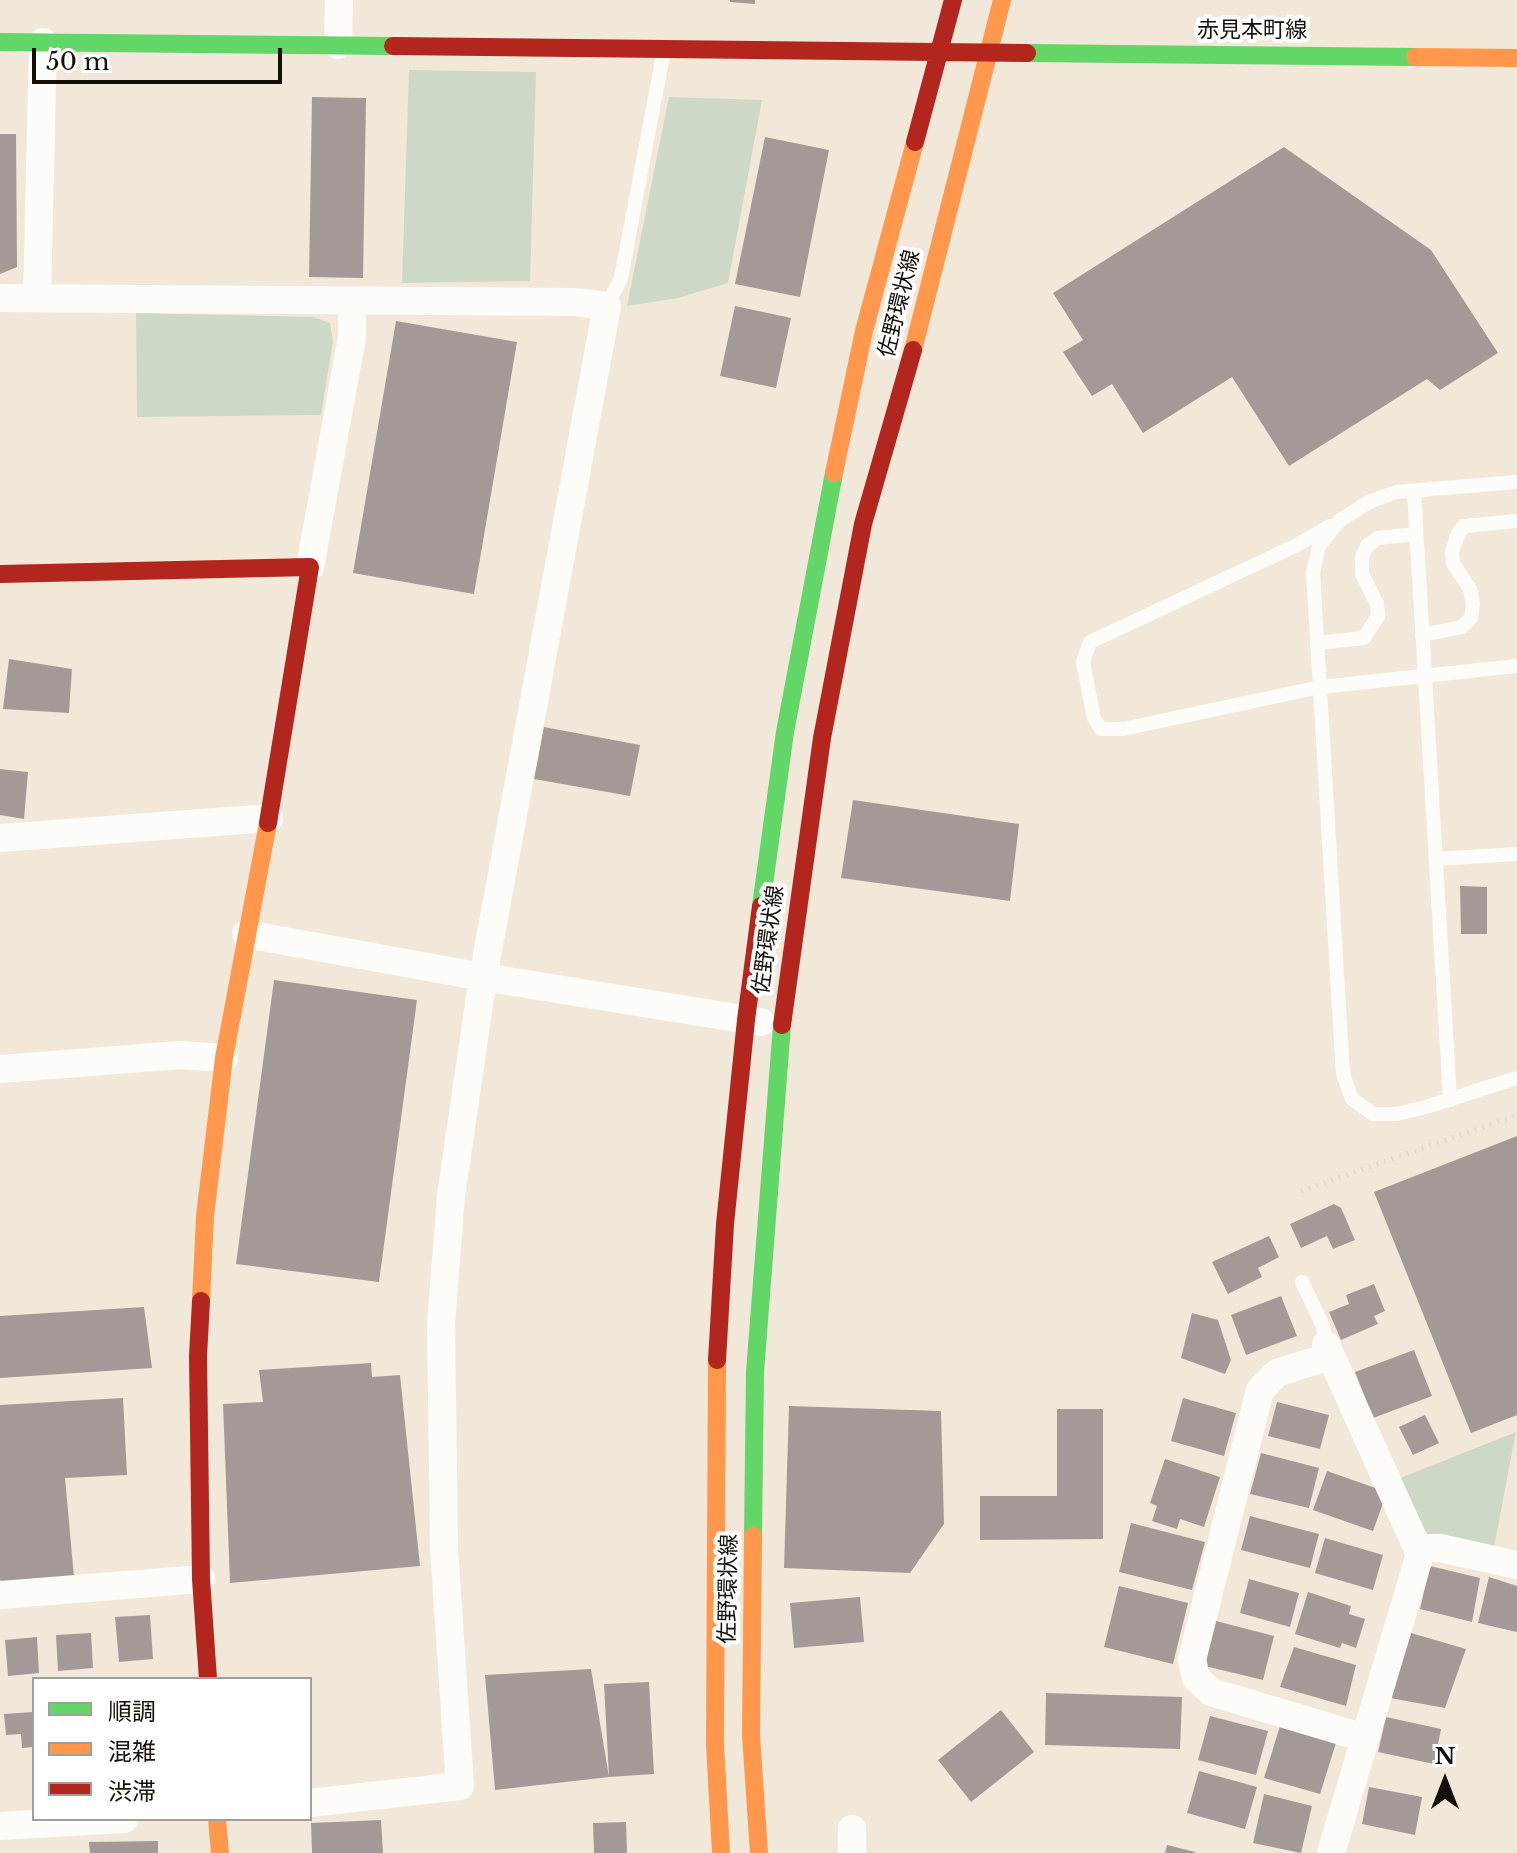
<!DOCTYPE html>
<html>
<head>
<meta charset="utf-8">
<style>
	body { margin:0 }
	#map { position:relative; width:1517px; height:1853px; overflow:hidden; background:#f2e8da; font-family:"Libre Baskerville","Noto Sans JP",serif }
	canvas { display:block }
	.legend { position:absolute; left:32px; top:1677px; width:280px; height:144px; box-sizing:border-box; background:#fff; border:2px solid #a19f9c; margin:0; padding:10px 14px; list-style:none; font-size:24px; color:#150f07 }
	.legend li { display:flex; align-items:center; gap:16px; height:40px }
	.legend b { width:40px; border:2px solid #a19f9c }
	.north { position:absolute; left:1405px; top:1741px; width:80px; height:80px; -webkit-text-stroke:6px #fff; paint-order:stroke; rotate:0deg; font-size:22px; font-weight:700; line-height:32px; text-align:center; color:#150f07 }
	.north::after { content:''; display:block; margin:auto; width:28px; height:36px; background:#150f07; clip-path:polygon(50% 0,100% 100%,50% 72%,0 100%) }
	.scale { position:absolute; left:32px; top:48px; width:250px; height:36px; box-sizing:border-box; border:4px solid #150f07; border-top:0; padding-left:10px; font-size:24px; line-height:28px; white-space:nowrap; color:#150f07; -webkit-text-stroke:6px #fff; paint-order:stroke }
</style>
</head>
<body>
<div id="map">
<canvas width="1517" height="1853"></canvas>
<ul class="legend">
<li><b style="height:10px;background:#63d668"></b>順調</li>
<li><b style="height:10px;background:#ff974d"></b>混雑</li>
<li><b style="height:10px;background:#b3261e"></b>渋滞</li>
</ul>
<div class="north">N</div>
<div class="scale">50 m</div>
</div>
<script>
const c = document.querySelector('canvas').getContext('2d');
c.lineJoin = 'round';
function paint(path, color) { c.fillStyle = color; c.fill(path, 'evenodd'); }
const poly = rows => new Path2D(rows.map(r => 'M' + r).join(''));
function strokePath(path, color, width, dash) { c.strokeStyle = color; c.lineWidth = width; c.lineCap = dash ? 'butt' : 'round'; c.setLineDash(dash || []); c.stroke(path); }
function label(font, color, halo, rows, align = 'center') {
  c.font = font + ' "Libre Baskerville","Noto Sans JP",serif'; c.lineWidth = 8; c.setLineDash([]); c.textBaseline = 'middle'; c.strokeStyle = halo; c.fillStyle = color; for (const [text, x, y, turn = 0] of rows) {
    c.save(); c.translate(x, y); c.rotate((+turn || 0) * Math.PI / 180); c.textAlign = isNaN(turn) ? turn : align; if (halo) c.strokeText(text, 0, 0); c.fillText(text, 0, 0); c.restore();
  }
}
const green = poly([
	[409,70,536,72,530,281,402,283],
	[669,97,762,100,728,283,678,298,627,306],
	[136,313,313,317,330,323,333,341,321,415,137,417],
	[1516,1432,1493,1552,1449,1543,1427,1534,1400,1478]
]);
const building = poly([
	[730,0,755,0,755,4,730,2],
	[312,97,366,98,363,278,309,277],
	[0,134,16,134,17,267,0,274],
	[765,137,829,150,800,297,735,284],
	[1284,147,1431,250,1498,353,1440,390,1427,379,1289,466,1232,377,1143,433,1112,384,1092,396,1063,352,1083,340,1053,293],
	[735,306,791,318,776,388,720,376],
	[396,321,517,342,474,594,353,573],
	[9,659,72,669,69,713,3,709],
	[544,727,640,745,630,796,534,779],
	[0,769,28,772,24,819,0,815],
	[853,800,1019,824,1010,901,841,878],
	[1460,886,1487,887,1487,934,1461,934],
	[274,980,417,1000,379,1282,236,1264],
	[1517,1136,1517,1415,1471,1433,1374,1192],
	[1334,1204,1341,1208,1355,1240,1333,1249,1327,1236,1301,1248,1290,1224],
	[1269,1236,1279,1257,1258,1268,1262,1277,1228,1294,1212,1262],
	[1374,1284,1385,1311,1374,1316,1378,1324,1341,1340,1329,1312,1349,1304,1346,1295],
	[1281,1296,1297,1336,1246,1355,1231,1315],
	[144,1307,152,1368,0,1378,0,1316],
	[1192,1313,1218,1320,1231,1360,1225,1374,1181,1358],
	[1414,1350,1432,1396,1373,1418,1355,1372],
	[371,1363,372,1377,400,1375,420,1566,230,1583,223,1404,263,1402,259,1370],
	[123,1398,127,1475,65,1478,74,1577,3,1583,0,1580,0,1405],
	[1183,1398,1236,1413,1224,1456,1171,1441],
	[1277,1402,1329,1415,1320,1449,1268,1436],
	[789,1406,941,1411,944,1524,910,1573,784,1568],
	[1057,1409,1103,1409,1103,1539,980,1540,980,1496,1057,1496],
	[1425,1415,1439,1443,1413,1455,1399,1427],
	[1261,1453,1319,1468,1309,1508,1250,1494],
	[1165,1459,1220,1477,1204,1527,1180,1519,1177,1529,1152,1521,1157,1506,1150,1503],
	[1327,1471,1387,1492,1373,1531,1313,1510],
	[1250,1516,1319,1534,1310,1568,1241,1550],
	[1131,1523,1205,1542,1192,1590,1119,1572],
	[1325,1538,1383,1555,1373,1590,1315,1573],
	[1430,1566,1480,1578,1472,1622,1420,1609],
	[1489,1577,1517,1586,1517,1632,1478,1623],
	[1249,1579,1299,1593,1290,1627,1240,1613],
	[1119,1586,1188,1603,1173,1664,1104,1647],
	[1308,1592,1351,1606,1349,1614,1365,1619,1356,1648,1342,1643,1340,1648,1295,1634],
	[860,1597,864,1642,794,1648,790,1603],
	[150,1615,153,1659,119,1662,115,1617],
	[1216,1621,1274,1636,1263,1680,1205,1666],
	[91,1633,93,1668,58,1671,56,1635],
	[1411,1633,1466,1649,1445,1708,1390,1698],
	[37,1637,39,1673,8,1676,5,1640],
	[1294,1647,1356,1665,1346,1706,1280,1687],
	[591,1669,609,1777,495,1790,485,1675],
	[649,1682,654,1774,609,1777,604,1684],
	[1046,1693,1182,1697,1180,1749,1045,1745],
	[1001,1710,1034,1752,971,1802,938,1760],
	[34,1712,34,1747,22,1748,21,1734,6,1735,4,1714],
	[1210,1716,1268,1731,1256,1775,1198,1760],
	[1386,1717,1441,1729,1434,1764,1378,1752],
	[1280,1726,1336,1743,1320,1794,1264,1778],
	[1199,1771,1257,1787,1245,1829,1187,1813],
	[1369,1787,1422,1797,1415,1835,1362,1824],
	[1264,1794,1312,1806,1301,1853,1253,1843],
	[381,1820,383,1853,312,1853,311,1823],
	[626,1822,627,1853,594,1853,593,1823],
	[158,1841,158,1853,90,1853,89,1842],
	[1167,1845,1195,1852,1195,1853,1165,1853]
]);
const path = poly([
	[1301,1191,1517,1115]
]);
const lane = poly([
	[607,306,621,278,664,50],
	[1517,482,1396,492,1369,502,1339,521,1319,546,1313,573,1343,1074,1352,1099,1373,1114,1397,1114,1426,1107,1517,1078],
	[1414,491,1450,1100],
	[1330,526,1295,546,1090,642,1083,662,1094,718,1101,729,1123,729,1320,687,1517,666],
	[1422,635,1462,627,1471,618,1473,604,1470,589,1453,563,1452,552,1458,534,1464,526,1517,521],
	[1317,643,1364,638,1378,616,1377,604,1362,574,1362,557,1367,546,1378,538,1416,534],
	[1436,859,1517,854],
	[1302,1282,1323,1326,1326,1345]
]);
const street = poly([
	[338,45,339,0],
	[0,298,575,302,607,306,483,977,451,1196,441,1323,444,1548,460,1786,310,1803],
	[37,298,43,42],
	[310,567,352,337,352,301],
	[0,838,269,818],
	[246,934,483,977,761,1022],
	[0,1069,180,1055,224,1058],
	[1326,1345,1420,1554,1331,1853],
	[1330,1356,1277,1373,1260,1390,1192,1659,1196,1678,1211,1692,1365,1738],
	[1417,1548,1440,1548,1517,1565],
	[0,1595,201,1579],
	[0,1826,124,1819],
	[852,1829,852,1853]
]);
const fast = poly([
	[0,42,393,46],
	[1027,53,1415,57],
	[761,906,785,732,834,473],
	[753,1536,755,1372,782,1025]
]);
const slow = poly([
	[1415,57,1517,58],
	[913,350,1002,0],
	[834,473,864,331,915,142],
	[201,1301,205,1216,224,1058,268,823],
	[717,1360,715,1744,721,1853],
	[753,1536,751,1735,759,1853],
	[217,1819,220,1853]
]);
const jam = poly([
	[393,46,1027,53],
	[915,142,953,0],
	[0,574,310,567,268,823],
	[782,1025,822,738,863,524,913,350],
	[201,1301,198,1356,201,1579,208,1679],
	[717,1360,725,1224,746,1020,761,906]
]);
const streetNames = [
	["赤見本町線",1252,31],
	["佐野環状線",900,304,-76],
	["佐野環状線",769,940,-82],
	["佐野環状線",729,1589,-89]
];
paint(green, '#cdd8c6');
paint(building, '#a39a97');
strokePath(path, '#dedad7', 5, [2, 6]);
strokePath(lane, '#fdfcf9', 14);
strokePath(street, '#fdfcf9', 28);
strokePath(fast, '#63d668', 18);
strokePath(slow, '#ff974d', 18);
strokePath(jam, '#b3261e', 18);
label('22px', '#150f07', '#fff', streetNames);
</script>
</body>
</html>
